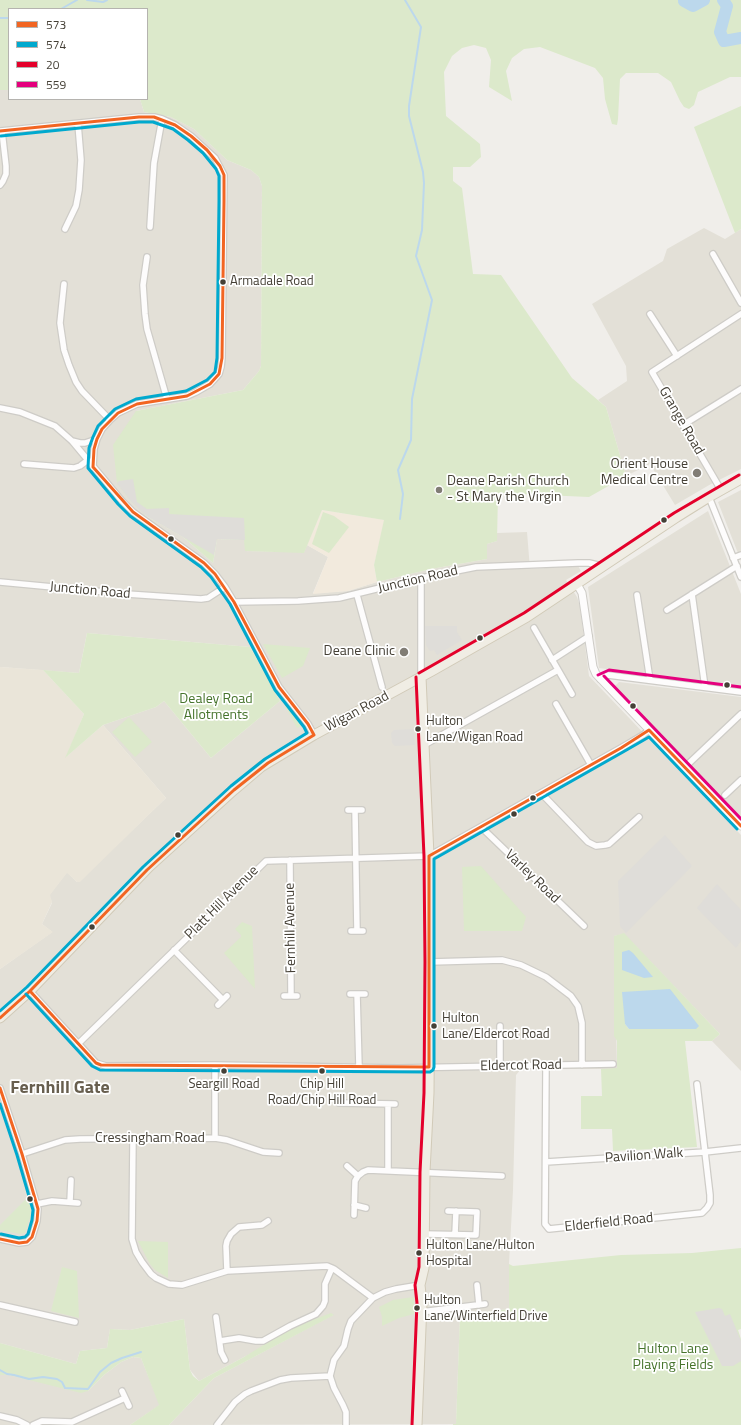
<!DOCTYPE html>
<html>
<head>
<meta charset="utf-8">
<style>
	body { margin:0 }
	#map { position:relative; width:741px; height:1425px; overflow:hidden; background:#f0eeea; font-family:"Titillium Web",sans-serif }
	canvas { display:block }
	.legend { position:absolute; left:8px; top:8px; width:140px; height:92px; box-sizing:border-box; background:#fff; border:1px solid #b5b3af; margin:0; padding:5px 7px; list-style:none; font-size:12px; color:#454036 }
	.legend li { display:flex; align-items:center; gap:8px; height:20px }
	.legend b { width:20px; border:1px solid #b5b3af }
</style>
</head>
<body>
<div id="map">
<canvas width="741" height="1425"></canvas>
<ul class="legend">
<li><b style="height:5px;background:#f26522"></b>573</li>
<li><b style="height:5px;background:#00a9ce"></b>574</li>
<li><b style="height:5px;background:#e4002b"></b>20</li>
<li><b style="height:5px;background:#e5007d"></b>559</li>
</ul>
</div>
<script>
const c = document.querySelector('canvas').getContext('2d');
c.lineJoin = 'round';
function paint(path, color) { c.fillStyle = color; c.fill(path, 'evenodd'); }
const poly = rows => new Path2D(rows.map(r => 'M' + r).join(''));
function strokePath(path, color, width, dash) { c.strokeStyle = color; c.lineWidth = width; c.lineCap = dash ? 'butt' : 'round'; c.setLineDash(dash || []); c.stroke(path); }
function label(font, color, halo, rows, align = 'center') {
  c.font = font + ' "Titillium Web",sans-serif'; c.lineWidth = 3.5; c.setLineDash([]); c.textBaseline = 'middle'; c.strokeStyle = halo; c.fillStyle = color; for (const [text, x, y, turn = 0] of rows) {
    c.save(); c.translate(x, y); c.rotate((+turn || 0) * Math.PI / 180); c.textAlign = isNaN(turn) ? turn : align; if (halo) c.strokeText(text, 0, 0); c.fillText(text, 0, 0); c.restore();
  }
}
const residential = poly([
	[0,90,9,90,9,99,140,99,144,112,171,117,194,129,227,160,251,170,259,177,262,186,261,366,259,371,243,390,136,411,145,515,183,537,213,563,217,539,245,540,245,551,304,552,307,545,328,557,313,593,348,591,377,582,431,569,487,559,487,544,497,541,497,533,527,532,530,569,578,566,581,571,566,580,577,597,580,606,589,676,741,835,741,1071,712,1041,720,1034,624,934,614,936,617,1069,521,1069,516,1075,513,1190,509,1264,509,1309,460,1315,456,1424,169,1425,214,1378,333,1315,333,1314,244,1357,199,1381,190,1370,184,1319,130,1330,110,1329,107,1348,80,1351,76,1364,0,1343,0,969,52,932,42,924,52,903,49,895,67,872,77,882,166,798,103,725,156,707,164,701,211,758,280,701,250,647,87,633,79,673,0,667],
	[704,228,725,239,741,229,741,469,711,484,675,505,650,464,626,476,606,407,598,400,627,381,626,366,592,304,663,261,667,249],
	[741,490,741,561,718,502],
	[708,511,741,594,741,687,599,668,588,587],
	[619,682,741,697,741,820,615,686],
	[133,1357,141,1358,160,1405,130,1425,0,1425,0,1375,9,1375,88,1391,104,1375,121,1362]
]);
const commercial = poly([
	[322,510,385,520,374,565,377,582,348,591,313,594,328,557,307,545]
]);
const education = poly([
	[0,667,43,670,84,714,66,757,103,725,166,798,80,882,77,882,67,873,50,895,52,902,42,924,53,932,0,969]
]);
const green = poly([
	[0,0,741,0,741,77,730,77,698,92,694,105,689,109,684,107,680,101,671,82,658,73,626,73,620,79,618,119,617,125,612,124,605,99,603,78,595,68,540,47,524,49,512,58,506,71,512,101,489,87,491,60,486,48,474,45,462,48,452,56,444,72,446,116,480,144,481,157,470,167,453,167,453,181,462,188,473,274,501,275,572,378,606,407,626,476,589,497,498,493,497,541,487,544,487,559,431,569,377,582,374,565,384,520,322,510,304,553,245,551,244,540,217,539,213,563,183,537,145,515,130,500,117,483,113,445,136,411,243,390,259,371,261,366,262,186,259,177,251,170,227,160,194,129,171,117,144,112,140,99,147,99,147,9,9,9,9,90,0,90],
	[741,106,741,229,735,233,694,127],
	[323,512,334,516,349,527,329,553,312,544],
	[87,633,250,647,280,701,211,758,164,701,156,707,103,725,65,758,84,714,43,670,79,673],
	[263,644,310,648,303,666,282,678],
	[285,706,288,706,302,726,297,728],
	[129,717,152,742,135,757,112,732],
	[481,866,526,917,522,931,464,931,462,867],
	[242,922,252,926,255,989,224,953,241,937,241,935,235,929],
	[624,933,720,1034,712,1041,685,1041,697,1147,613,1151,612,1129,581,1129,581,1096,602,1096,601,1069,617,1068,617,1041,614,1036,614,936],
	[625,1024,696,1029,629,1029],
	[28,1197,31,1205,31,1215,25,1233,20,1234,0,1230,0,1225],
	[138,1241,168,1242,168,1278,155,1270,150,1264],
	[741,1248,741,1329,738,1330,741,1339,741,1425,453,1425,453,1424,456,1424,460,1315,509,1309,509,1264,513,1266,621,1255,692,1253],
	[62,1267,77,1271,79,1318,51,1311],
	[413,1297,414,1298,414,1314,399,1318,382,1326,382,1317,379,1307,393,1300],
	[331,1313,334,1315,214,1378,169,1425,130,1425,159,1405,141,1358,133,1357,121,1362,104,1375,88,1391,81,1393,9,1375,0,1375,0,1343,76,1364,80,1351,107,1348,110,1329,130,1330,184,1319,190,1370,193,1376,199,1381,244,1357,291,1328]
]);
const parking = poly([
	[133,479,137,502,147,509,169,508,169,514,244,518,245,540,217,539,214,555,145,515,130,500,117,483,119,481],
	[425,626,457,626,457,632,462,640,437,655,434,650,430,651,426,645],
	[414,729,415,745,395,746,392,743,391,733,394,730],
	[665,835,692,866,626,933,620,926,618,881],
	[717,884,741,910,741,941,736,948,697,908],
	[719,1308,722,1309,725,1316,730,1314,741,1341,741,1361,733,1366,722,1366,695,1312]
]);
const water = poly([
	[629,950,633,953,653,977,644,978,622,970,622,952],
	[670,989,699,1026,696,1029,629,1029,625,1024,622,992]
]);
const stream = poly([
	[87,0,103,2,107,0],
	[61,9,77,0],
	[0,18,9,18],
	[400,519,403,494,398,470,411,440,412,399,432,300,416,256,422,230,424,183,423,172,409,116,409,106,421,27,405,0],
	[0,1370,7,1374,14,1375,29,1379,43,1377,57,1379,62,1382,65,1388,88,1389,100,1372,111,1363,122,1358,141,1352]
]);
const river = poly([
	[684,0,684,1,693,6,704,0],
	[723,0,727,6,720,32,724,41,741,38]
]);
const minor = poly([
	[0,131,139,117,154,117,162,119,175,125,191,136,215,158,224,175,222,358,221,367,219,374,210,384,196,392,187,396,137,404,118,413,110,420,102,429,97,439,94,449,93,467],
	[0,185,3,181,6,174,6,166,2,131],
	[150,227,154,163,162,119],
	[65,229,76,206,79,190,81,160,78,124],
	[713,254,741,303],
	[147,257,143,285,145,314,147,329,167,399],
	[64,284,60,323,64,350,69,365,76,382,82,391,110,420],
	[650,314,677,356],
	[0,408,20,412,55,426,72,441,122,501,133,512,204,563,215,574,225,587,234,602,279,687,308,724,314,735],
	[683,425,741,389],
	[72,441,80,443,85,443,97,439],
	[24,464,74,468,80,466,88,460],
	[721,490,652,372,741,314],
	[709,497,741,577],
	[733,558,741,555],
	[421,578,421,677],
	[0,582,127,594,201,599,208,598,225,587],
	[692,594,705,687],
	[357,595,382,687],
	[637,595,650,680],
	[234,602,298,601,339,598,421,578,476,567,578,563,589,563,602,566],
	[667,610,737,566],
	[534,628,572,694],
	[552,660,589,636],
	[600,679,608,675,741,692],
	[556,704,591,765],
	[424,745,558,670],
	[685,767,741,714],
	[541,793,588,842,596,846,605,845,609,844,639,817],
	[725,795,741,780],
	[348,810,362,810],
	[355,810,357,931],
	[481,827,584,926],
	[290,860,291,996],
	[351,931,363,931],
	[174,950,223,1000],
	[430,962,502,960,521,965,546,977,571,996,578,1006,582,1023,582,1065],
	[30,991,96,1063,106,1066,215,1065,398,1068,613,1064],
	[350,994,365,994],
	[357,994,359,1067],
	[284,996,297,996],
	[218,1005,227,996],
	[500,1026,500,1066],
	[78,1044,266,861,429,856,621,748,643,735,649,730],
	[215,1065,215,1138],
	[546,1065,545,1224,549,1229,702,1213,707,1208,710,1203,710,1195,697,1084],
	[0,1088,22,1154,38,1209,37,1221,32,1237,27,1242,19,1243,0,1239],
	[339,1103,395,1104],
	[388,1104,388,1170],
	[133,1139,132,1239,136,1252,142,1262,151,1274,156,1278,169,1284,182,1285,227,1271,327,1266,334,1269,373,1298],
	[22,1154,65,1140,80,1139,215,1138,227,1140,263,1152,279,1153],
	[546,1162,705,1152,741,1148],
	[347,1166,358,1176],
	[70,1202,71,1180],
	[37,1204,52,1201,78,1203],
	[354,1205,366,1208],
	[354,1215,355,1181,358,1176,363,1172,368,1170,502,1176],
	[425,1234,476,1235,477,1212,448,1211],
	[455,1234,456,1211],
	[227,1271,226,1246,227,1241,231,1234,239,1227,262,1225,268,1221],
	[477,1285,479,1305],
	[0,1305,75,1322],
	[421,1312,485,1304],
	[216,1317,221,1352,225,1360],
	[220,1341,239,1338,256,1341,263,1341,290,1326,316,1314,323,1306,325,1301,325,1284,332,1268],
	[122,1391,129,1406],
	[0,1416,17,1420,27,1425],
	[33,1425,42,1421,72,1422,125,1398],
	[217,1425,235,1402,245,1394,251,1391,280,1380,291,1378,330,1376],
	[346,1425,346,1412,343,1405,334,1388,330,1376,334,1360,344,1346,348,1329,351,1321,373,1298,385,1292,396,1289,420,1285]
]);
const tertiary = poly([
	[577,584,582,593,593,667,596,674,741,826]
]);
const primary = poly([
	[0,1018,30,991,149,867,234,790,261,767,314,735,432,671,527,617,677,517,709,497,741,479],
	[417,1425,422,1303,420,1285,424,1268,425,1172,429,1093,430,962,429,856,421,677]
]);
const bus1 = poly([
	[0,131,139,117,154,117,175,125,191,136,207,150,220,166,224,175,224,201,222,358,219,374,210,384,187,396,137,404,118,413,102,429,97,439,94,449,93,467,133,512,204,563,215,574,234,602,279,687,308,724,314,735,268,763,234,790,147,870,30,991,0,1018],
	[30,991,96,1063,101,1065,429,1067,429,856,621,748,649,730,741,826],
	[0,1088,22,1154,38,1209,37,1221,32,1237,27,1242,19,1243,0,1239]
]);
const bus2 = poly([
	[26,994,92,1066,100,1070,430,1072,433,1070,434,1067,434,859,623,752,649,737,737,829],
	[0,1011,27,987,143,867,231,786,265,759,307,733,304,727,275,690,230,604,211,577,201,567,130,516,118,504,88,468,89,448,93,437,98,426,115,409,136,399,186,391,207,380,215,372,217,358,219,201,219,176,216,169,203,153,188,140,173,129,153,122,139,122,1,136],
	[0,1104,17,1155,33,1210,32,1220,28,1234,25,1237,19,1238,1,1234]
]);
const bus3 = poly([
	[419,673,524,613,674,513,739,475],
	[412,1425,417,1303,415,1285,419,1267,420,1172,424,1093,425,962,424,856,416,677]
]);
const bus4 = poly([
	[598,675,609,670,741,687],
	[604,676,741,819]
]);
const markers = [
	[223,282,3.5,"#454036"],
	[697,473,5,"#817d75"],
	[439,490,4,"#817d75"],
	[664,520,3.5,"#454036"],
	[171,539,3.5,"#454036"],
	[480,638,3.5,"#454036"],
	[404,652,5,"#817d75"],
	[727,685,3.5,"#454036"],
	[633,706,3.5,"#454036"],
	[418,729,3.5,"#454036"],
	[533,798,3.5,"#454036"],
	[514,814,3.5,"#454036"],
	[178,835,3.5,"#454036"],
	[92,927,3.5,"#454036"],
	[434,1026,3.5,"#454036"],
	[224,1071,3.5,"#454036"],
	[322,1071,3.5,"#454036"],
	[30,1199,3.5,"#454036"],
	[419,1253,3.5,"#454036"],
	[417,1308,3.5,"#454036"]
];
const busNames = [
	["Armadale Road",230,282],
	["Hulton",426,722],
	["Lane/Wigan Road",426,738],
	["Hulton",442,1019],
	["Lane/Eldercot Road",442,1035],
	["Seargill Road",224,1085,"center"],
	["Chip Hill",322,1085,"center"],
	["Road/Chip Hill Road",322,1101,"center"],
	["Hulton Lane/Hulton",426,1246],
	["Hospital",426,1262],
	["Hulton",424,1301],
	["Lane/Winterfield Drive",424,1317]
];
const streetNames = [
	["Grange Road",681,421,60],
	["Junction Road",418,580,-13],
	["Junction Road",90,591,5],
	["Wigan Road",357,712,-28],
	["Varley Road",532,877,44],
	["Platt Hill Avenue",222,903,-45],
	["Fernhill Avenue",291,928,-91],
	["Eldercot Road",521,1066,-1],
	["Cressingham Road",150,1139],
	["Pavilion Walk",644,1156,-4],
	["Elderfield Road",609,1223,-6]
];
const poiNames = [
	["Orient House",688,465],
	["Medical Centre",688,481],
	["Deane Parish Church",447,482,"left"],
	["- St Mary the Virgin",447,498,"left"],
	["Deane Clinic",395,652]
];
const parkNames = [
	["Dealey Road",216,700],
	["Allotments",216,716],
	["Hulton Lane",673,1350],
	["Playing Fields",673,1366]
];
const districtNames = [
	["Fernhill Gate",60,1089]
];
paint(residential, '#e3e0d7');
paint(commercial, '#f2eadd');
paint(education, '#eae5d9');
paint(green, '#dce9cb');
paint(parking, '#dfddd9');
paint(water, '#bcd8ec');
strokePath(stream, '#bcd8ec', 2);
strokePath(river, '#bcd8ec', 12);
strokePath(minor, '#ceccc7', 8);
strokePath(tertiary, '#ceccc7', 9);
strokePath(primary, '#d1cab8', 11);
strokePath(minor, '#fdfcfc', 5.5);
strokePath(tertiary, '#fdfcfc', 7);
strokePath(primary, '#f0ede4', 9);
strokePath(bus1, '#f26522', 3);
strokePath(bus2, '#00a9ce', 3);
strokePath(bus3, '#e4002b', 3);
strokePath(bus4, '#e5007d', 3);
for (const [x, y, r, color] of markers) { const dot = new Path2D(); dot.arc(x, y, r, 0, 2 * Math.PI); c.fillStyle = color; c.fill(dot); strokePath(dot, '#fff', 1.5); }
label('13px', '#454036', '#fff', busNames, 'left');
label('14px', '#454036', '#fff', streetNames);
label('14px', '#454036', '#fff', poiNames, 'right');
label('14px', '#46742c', '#fff', parkNames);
label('bold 18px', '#675e4e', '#fff', districtNames);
</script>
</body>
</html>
